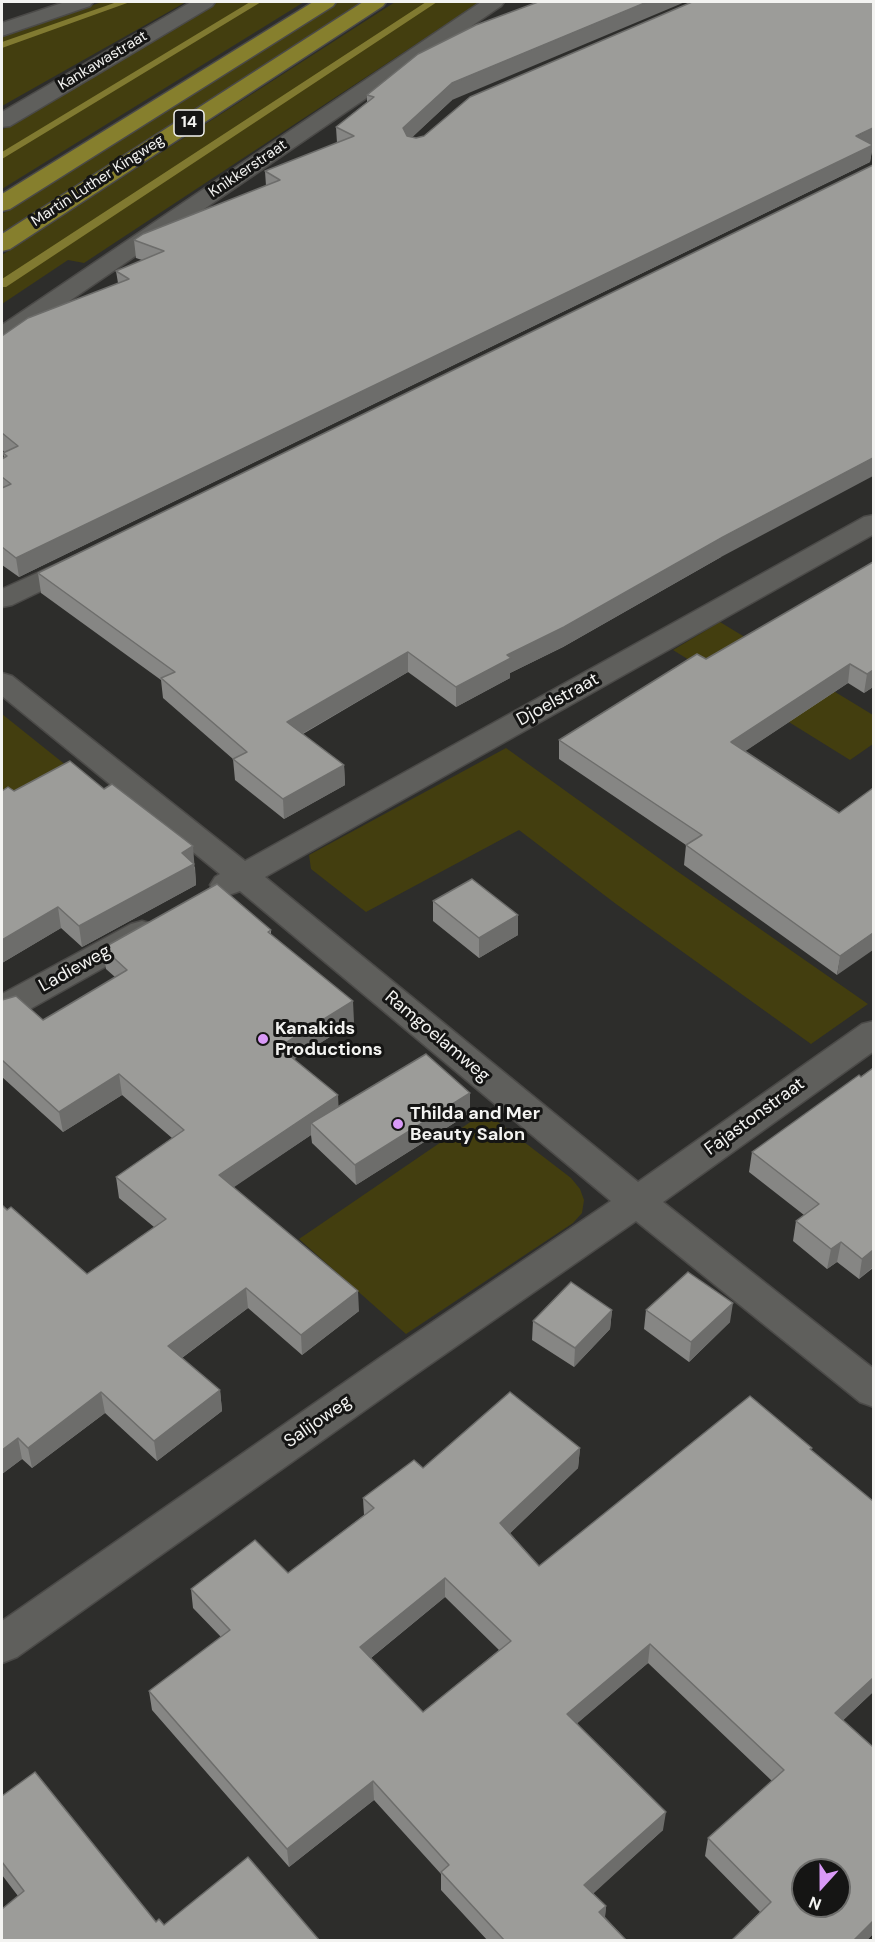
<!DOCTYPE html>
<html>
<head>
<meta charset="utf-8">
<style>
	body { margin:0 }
	#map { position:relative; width:875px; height:1942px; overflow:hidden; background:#2d2d2b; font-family:"DM Sans",sans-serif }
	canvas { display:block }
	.frame { position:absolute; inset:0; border:3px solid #f3f3f1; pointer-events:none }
	.north { position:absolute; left:791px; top:1858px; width:60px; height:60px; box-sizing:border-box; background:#151514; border:2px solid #6e6e6c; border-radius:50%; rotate:201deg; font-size:16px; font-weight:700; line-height:24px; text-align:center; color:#f3f3f1 }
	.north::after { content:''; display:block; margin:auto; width:21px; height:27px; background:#d99af7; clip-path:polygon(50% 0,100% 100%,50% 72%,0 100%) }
</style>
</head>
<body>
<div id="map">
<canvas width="875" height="1942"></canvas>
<div class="frame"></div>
<div class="north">N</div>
</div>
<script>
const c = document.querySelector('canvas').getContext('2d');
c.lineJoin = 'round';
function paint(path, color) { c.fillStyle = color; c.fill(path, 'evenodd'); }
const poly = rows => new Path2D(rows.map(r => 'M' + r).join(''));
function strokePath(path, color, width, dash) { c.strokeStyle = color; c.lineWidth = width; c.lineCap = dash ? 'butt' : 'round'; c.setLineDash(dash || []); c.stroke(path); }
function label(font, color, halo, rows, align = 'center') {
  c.font = font + ' "DM Sans",sans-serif'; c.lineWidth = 6; c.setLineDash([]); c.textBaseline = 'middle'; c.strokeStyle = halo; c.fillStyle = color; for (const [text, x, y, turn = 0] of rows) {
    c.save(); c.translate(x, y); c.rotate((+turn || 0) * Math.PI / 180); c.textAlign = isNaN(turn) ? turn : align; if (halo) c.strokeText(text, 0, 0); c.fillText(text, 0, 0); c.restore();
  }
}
const green = poly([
	[102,2,186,2,2,106,2,36],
	[218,2,304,2,2,189,2,130],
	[338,2,365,2,155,139,2,235,2,214],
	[395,2,480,2,84,263,68,260,2,304,2,255],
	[720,622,873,715,873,744,850,760,673,650],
	[2,714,67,766,2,801],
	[506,748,674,869,868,1004,811,1044,616,904,519,830,366,912,311,869,309,855],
	[485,1112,571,1178,580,1189,584,1200,582,1213,573,1223,406,1334,299,1239]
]);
const stream = poly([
	[117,2,130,2,2,48,2,42,117,2],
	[250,2,261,2,2,159,2,152,250,2],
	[426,2,437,2,6,287,2,287,2,279,426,2]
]);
const minor = poly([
	[65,2,93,2,90,6,2,36,2,23,65,2],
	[191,2,215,2,212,6,10,126,2,127,2,112,191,2],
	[481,2,504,2,501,6,11,341,2,343,2,325,481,2],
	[874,515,874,534,265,877,638,1182,862,1024,874,1021,874,1051,663,1202,874,1369,874,1407,860,1402,636,1221,409,1379,17,1657,2,1663,2,1621,381,1357,611,1201,240,891,226,896,215,893,210,885,215,877,220,874,2,696,2,673,12,676,245,861,864,517,874,515],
	[81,553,91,555,95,561,91,567,12,605,2,607,2,589,81,553],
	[142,921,153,924,158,932,153,940,14,1018,2,1021,2,994,131,924,142,921]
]);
const major = poly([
	[313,2,336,2,333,6,10,209,2,211,2,194,313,2],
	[363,2,386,2,383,6,10,249,2,251,2,234,363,2]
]);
const wall = poly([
	[367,95,452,100,412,137,416,138,873,145,870,162,19,577,2,565,2,459,4,458,3,453,4,452,2,449,2,336,118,283,116,271,142,260,136,258,134,240,266,186,265,171,337,143,336,127,367,102],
	[721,557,563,647,510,673,510,678,456,707,408,672,303,734,344,765,345,785,284,819,235,780,233,759,163,698,161,680,41,593,38,573],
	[873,562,873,687,864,693,848,683,745,751,839,813,873,788,837,975,684,865,686,845,559,759,559,740,706,659],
	[2,791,14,791,195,867,196,885,82,947,61,928,2,963],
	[433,901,518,915,518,935,479,958,433,921],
	[271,930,271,935,354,1022,294,1059,338,1107,470,1093,470,1113,356,1185,312,1143,311,1135,233,1187,359,1311,302,1355,248,1308,182,1358,220,1390,222,1411,157,1461,105,1413,32,1468,22,1459,2,1474,2,1205,87,1274,154,1227,119,1198,116,1177,172,1138,122,1095,63,1132,2,1077,2,1000,43,1020,115,977,106,969,103,948],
	[873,1068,873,1268,859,1279,837,1262,827,1269,793,1241,796,1221,804,1215,749,1172,752,1152],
	[612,1310,610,1329,574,1367,532,1340,533,1321],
	[646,1310,730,1322,689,1362,644,1329],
	[580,1448,578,1468,510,1533,539,1566,811,1450,873,1692,843,1720,873,1934,866,1941,731,1941,760,1912,705,1856,708,1838,772,1781,648,1663,577,1723,663,1830,593,1893,606,1906,605,1917,627,1941,488,1941,441,1890,441,1874,374,1800,289,1867,152,1710,149,1691,221,1637,193,1608,191,1589,288,1573,364,1515,363,1498,423,1468],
	[445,1597,499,1650,423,1712,371,1658],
	[2,1796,156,1922,164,1925,320,1941,2,1941,18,1896,2,1875]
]);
const shadedWall = poly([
	[647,2,685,2,452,100,403,146,403,128,452,83],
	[873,128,873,144,870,162,19,577,16,558],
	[873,458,873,476,721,557,563,647,510,673,510,678,456,707,456,687,507,655,723,537],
	[408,652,408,672,288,742,287,722],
	[850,664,848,683,729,762,731,742],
	[873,670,873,687,864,693,867,674],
	[344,765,345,785,284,819,283,799],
	[193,846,196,885,82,947,79,926,182,853],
	[58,907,61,928,2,963,2,940],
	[518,915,518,935,479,958,479,938],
	[873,933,873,950,837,975,840,956],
	[353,1001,354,1022,280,1068,279,1047],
	[119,1074,122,1095,63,1132,59,1112],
	[470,1093,470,1113,356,1185,355,1165],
	[338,1095,339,1116,311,1123,311,1135,221,1196,219,1175],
	[841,1242,837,1262,827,1269,831,1249],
	[873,1250,873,1267,859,1279,862,1259],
	[246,1288,248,1308,171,1366,168,1346],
	[358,1291,359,1311,302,1355,301,1335],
	[733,1303,730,1322,689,1362,691,1342],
	[612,1310,610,1329,574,1367,575,1348],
	[220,1390,222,1411,157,1461,154,1441],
	[101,1392,105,1413,32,1468,28,1448],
	[18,1438,22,1459,2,1474,2,1450],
	[580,1448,578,1468,500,1543,500,1523],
	[445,1578,445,1597,361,1666,360,1647],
	[650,1644,648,1663,566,1733,567,1714],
	[873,1678,873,1692,831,1732,835,1713],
	[373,1781,374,1800,289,1867,287,1849],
	[666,1812,663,1830,583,1903,584,1885],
	[606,1906,604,1924,599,1912],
	[873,1921,873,1934,866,1941,853,1941]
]);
const building = poly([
	[538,2,647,2,452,83,403,128,407,136,416,138,424,136,470,97,692,2,873,2,873,128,856,136,873,145,16,558,2,547,2,488,11,484,2,477,2,459,7,456,3,453,18,446,2,433,2,336,28,318,129,279,116,271,164,251,134,240,143,234,280,180,265,171,354,136,336,127,374,97,367,95,418,54,476,25,538,2],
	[873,165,873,458,723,537,564,627,507,655,511,658,456,687,408,652,287,722,344,765,283,799,233,759,247,752,161,678,175,672,38,573,873,165],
	[873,562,873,670,867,674,850,664,731,742,839,813,873,788,873,933,840,956,686,845,702,835,559,740,697,654,706,659,873,562],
	[70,761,104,789,112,784,193,846,182,853,194,864,79,926,58,907,2,940,2,791,8,787,14,791,70,761],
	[472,879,518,915,479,938,433,901,472,879],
	[217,884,271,930,268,932,353,1001,279,1047,338,1095,219,1175,358,1291,301,1335,246,1288,168,1346,220,1390,154,1441,101,1392,28,1448,18,1438,2,1450,2,1205,7,1210,11,1207,87,1274,166,1219,116,1177,184,1130,119,1074,59,1112,2,1060,2,1000,16,996,43,1020,127,970,103,948,217,884],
	[426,1054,470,1093,355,1165,311,1123,426,1054],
	[873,1068,873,1250,862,1259,841,1242,831,1249,796,1221,819,1204,752,1152,859,1075,861,1077,873,1068],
	[688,1272,733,1303,691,1342,646,1310,688,1272],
	[571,1282,612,1310,575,1348,533,1321,571,1282],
	[510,1392,580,1448,500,1523,539,1566,750,1396,812,1448,810,1449,873,1501,873,1678,835,1713,873,1747,873,1921,853,1941,731,1941,771,1902,708,1838,784,1770,650,1644,567,1714,666,1812,584,1885,606,1906,599,1912,627,1941,505,1941,441,1872,449,1865,373,1781,287,1849,149,1691,230,1630,191,1589,255,1540,288,1573,374,1508,363,1498,414,1460,423,1468,510,1392],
	[445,1578,511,1641,423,1712,360,1647,445,1578],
	[803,1870,839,1870,839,1906,803,1906,803,1870],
	[35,1772,156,1922,159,1919,164,1925,248,1857,320,1941,2,1941,2,1909,24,1891,2,1862,2,1796,35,1772]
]);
const markers = [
	[263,1039,6,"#d99af7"],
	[398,1124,6,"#d99af7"]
];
const farStreetnames = [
	["Kankawastraat",103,61,-31],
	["Knikkerstraat",248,169,-34],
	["Martin Luther Kingweg",98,181,-33]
];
const shields = [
	[189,123,30]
];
const shieldNames = [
	["14",189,123]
];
const streetNames = [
	["Djoelstraat",558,700,-29],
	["Ladieweg",75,969,-29],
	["Ramgoelamweg",437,1037,40],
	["Fajastonstraat",755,1117,-36],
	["Salijoweg",318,1422,-35]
];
const poiNames = [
	["Kanakids",275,1029],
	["Productions",275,1050],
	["Thilda and Mer",410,1114],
	["Beauty Salon",410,1135]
];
paint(green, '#433e0f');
paint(stream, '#817a31');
strokePath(minor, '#4b4a48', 3);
strokePath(major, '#4b4a48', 3);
paint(minor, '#5f5f5c');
paint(major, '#867f2d');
paint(wall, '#868684');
paint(shadedWall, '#6d6d6b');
paint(building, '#9c9c99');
strokePath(building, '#6d6d6b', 1.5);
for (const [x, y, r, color] of markers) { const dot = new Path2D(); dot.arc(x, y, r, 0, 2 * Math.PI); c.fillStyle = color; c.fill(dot); strokePath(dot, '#151514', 2); }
label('15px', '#f3f3f1', '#151514', farStreetnames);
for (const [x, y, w] of shields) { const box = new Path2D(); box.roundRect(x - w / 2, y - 13, w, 26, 4.5); c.fillStyle = '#151514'; c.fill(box); strokePath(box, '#f3f3f1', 1.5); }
label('bold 16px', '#f3f3f1', null, shieldNames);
label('18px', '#f3f3f1', '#151514', streetNames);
label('bold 18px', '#f3f3f1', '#151514', poiNames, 'left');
</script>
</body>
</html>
